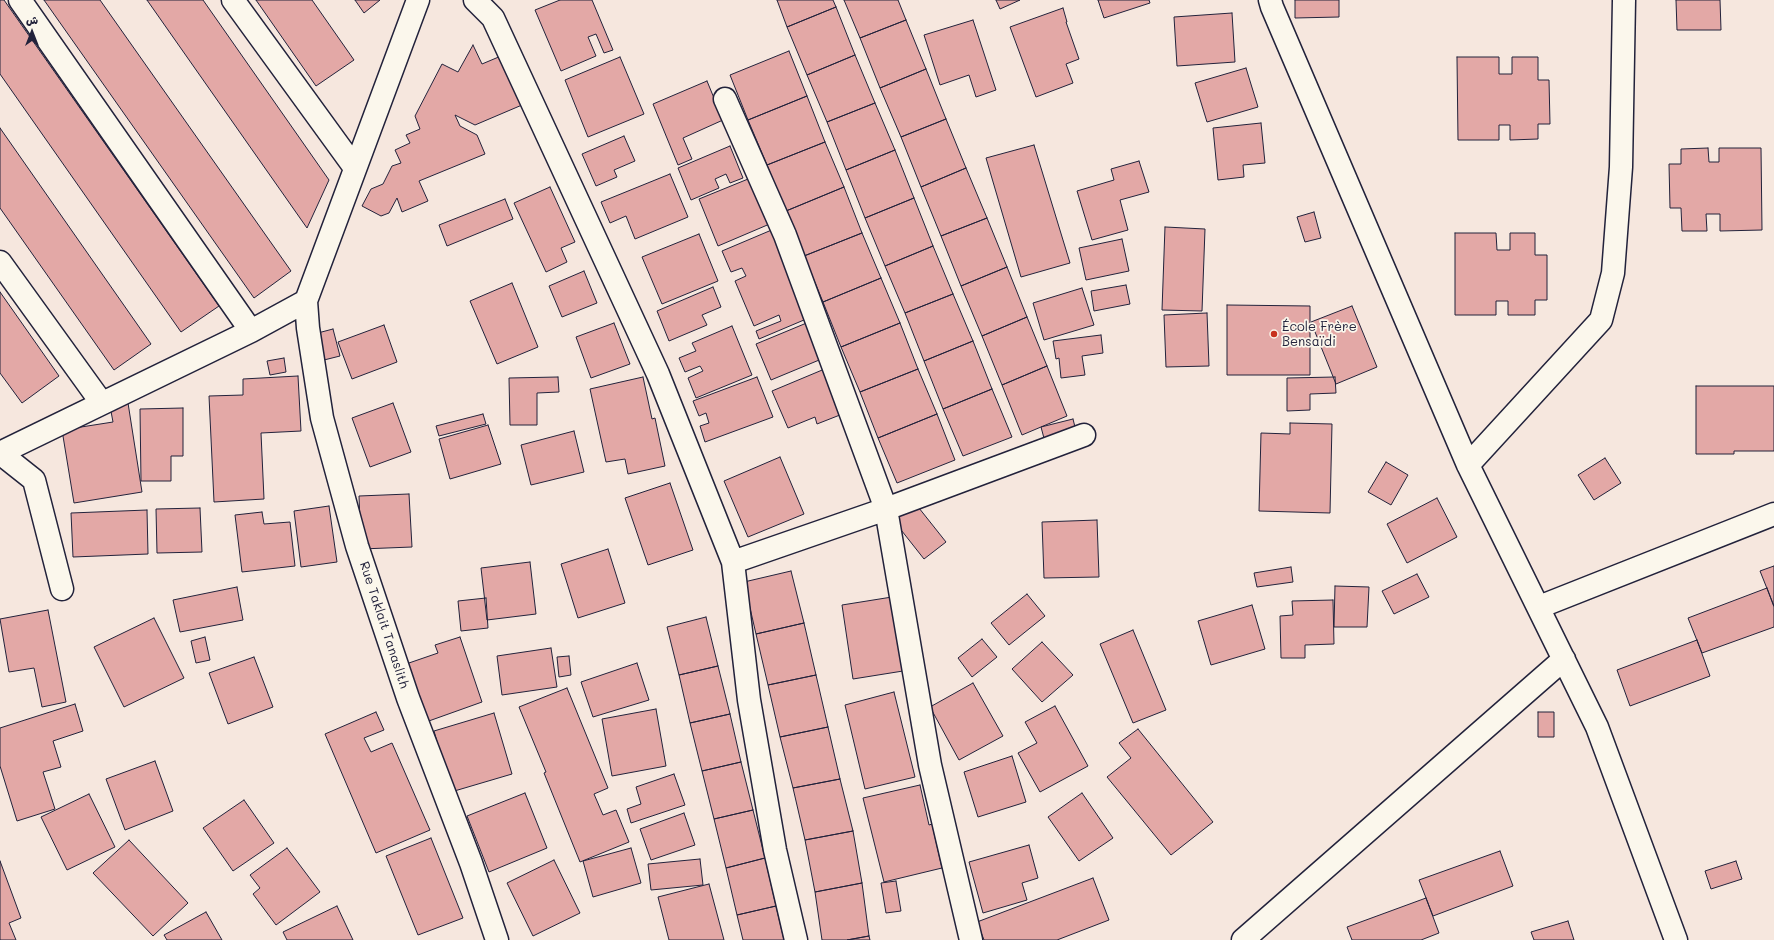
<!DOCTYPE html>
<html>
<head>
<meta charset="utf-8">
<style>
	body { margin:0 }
	#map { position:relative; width:1774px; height:940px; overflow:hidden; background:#f6e7de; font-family:Mali,"Playpen Sans Arabic",sans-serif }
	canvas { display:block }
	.north { position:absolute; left:12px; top:12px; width:40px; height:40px; -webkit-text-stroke:3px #fbf7ec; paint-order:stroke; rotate:0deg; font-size:11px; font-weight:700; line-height:16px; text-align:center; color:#22223b }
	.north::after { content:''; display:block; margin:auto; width:14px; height:18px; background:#22223b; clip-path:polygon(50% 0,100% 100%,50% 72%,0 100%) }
</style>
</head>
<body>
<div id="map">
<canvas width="1774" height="940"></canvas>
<div class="north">ش</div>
</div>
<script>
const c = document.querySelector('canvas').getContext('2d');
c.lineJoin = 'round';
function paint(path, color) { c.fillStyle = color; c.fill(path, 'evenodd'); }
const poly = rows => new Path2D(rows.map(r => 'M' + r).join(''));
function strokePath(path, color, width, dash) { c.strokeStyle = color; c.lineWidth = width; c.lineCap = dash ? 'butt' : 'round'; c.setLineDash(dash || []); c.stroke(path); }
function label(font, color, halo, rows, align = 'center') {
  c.font = font + ' Mali,sans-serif'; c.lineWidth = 3.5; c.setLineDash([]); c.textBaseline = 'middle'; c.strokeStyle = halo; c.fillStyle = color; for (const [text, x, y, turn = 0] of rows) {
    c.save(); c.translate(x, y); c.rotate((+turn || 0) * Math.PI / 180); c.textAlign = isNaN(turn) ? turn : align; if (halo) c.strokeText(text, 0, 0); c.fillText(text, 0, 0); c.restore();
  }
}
const building = poly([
	[0,0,4,0,219,306,181,332,0,74,0,0],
	[44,0,100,0,291,271,254,298,44,0],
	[147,0,203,0,329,180,307,228,147,0],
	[256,0,312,0,354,60,316,86,256,0],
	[355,0,380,0,364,13,355,0],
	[560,0,592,0,613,50,604,53,596,34,588,37,596,56,561,71,535,10,560,0],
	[777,0,833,0,836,7,787,27,777,0],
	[844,0,898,0,906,20,860,38,844,0],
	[996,0,1020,0,1000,9,996,0],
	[1098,0,1149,0,1150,3,1104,18,1098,0],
	[1295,0,1339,0,1339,17,1295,18,1295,0],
	[1676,0,1720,0,1721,30,1677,30,1676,0],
	[836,7,855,55,807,75,787,27,836,7],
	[1063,8,1067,22,1066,22,1079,59,1066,64,1073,83,1036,97,1010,27,1063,8],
	[1232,13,1235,62,1177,66,1174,17,1232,13],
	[906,20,926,69,880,88,860,38,906,20],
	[973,20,996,90,976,97,969,75,940,85,924,35,973,20],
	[473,45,482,64,501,56,522,105,475,125,455,115,460,126,477,135,485,154,419,181,428,201,402,212,397,198,389,213,381,216,362,206,371,189,383,184,392,166,401,163,395,150,410,143,406,135,420,129,415,116,442,64,458,72,473,45],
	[789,51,807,96,748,120,730,75,789,51],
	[855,55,875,103,827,122,807,75,855,55],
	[620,57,644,114,588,137,565,80,620,57],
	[1457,57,1499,57,1499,74,1512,74,1512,57,1538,57,1538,80,1549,80,1550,124,1538,124,1538,139,1510,140,1510,125,1499,125,1499,140,1458,140,1457,57],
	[1246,68,1258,107,1207,122,1195,83,1246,68],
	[926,69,946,119,901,137,880,88,926,69],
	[707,81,723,120,683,138,692,159,678,165,653,104,707,81],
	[807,96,825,142,767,165,748,120,807,96],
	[875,103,895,150,846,170,827,122,875,103],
	[946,119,966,168,921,187,901,137,946,119],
	[1261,123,1265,163,1243,165,1244,177,1218,180,1213,128,1261,123],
	[0,128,151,344,114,370,0,208,0,128],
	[624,136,635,161,614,170,617,177,596,186,582,154,624,136],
	[825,142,844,187,786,211,767,165,825,142],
	[1034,145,1070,263,1021,277,986,158,1034,145],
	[730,146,743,178,730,183,726,174,715,179,719,188,691,200,678,168,730,146],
	[1708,148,1709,162,1719,162,1719,148,1761,148,1762,230,1720,231,1720,214,1706,214,1707,231,1682,231,1681,208,1670,208,1669,164,1681,164,1681,149,1708,148],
	[895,150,914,198,865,218,846,170,895,150],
	[1139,161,1149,192,1120,200,1128,230,1092,240,1077,191,1114,180,1111,169,1139,161],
	[966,168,987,218,941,236,921,187,966,168],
	[670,174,688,217,635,239,626,216,610,223,601,202,670,174],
	[753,177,772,223,718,246,699,199,753,177],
	[550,187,575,242,561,248,567,262,546,272,514,203,550,187],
	[844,187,862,233,804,256,786,211,844,187],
	[914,198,933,246,885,266,865,218,914,198],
	[505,199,513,219,447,246,439,225,505,199],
	[1314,212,1321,238,1305,242,1297,217,1314,212],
	[987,218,1007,267,961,286,941,236,987,218],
	[1165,227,1205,229,1202,311,1162,310,1165,227],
	[774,229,811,317,759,339,756,331,781,321,779,315,754,326,735,281,746,276,742,268,731,272,722,251,774,229],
	[862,233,881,278,823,302,804,256,862,233],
	[1455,233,1496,233,1497,250,1510,250,1510,233,1535,233,1535,255,1547,255,1547,300,1535,300,1535,315,1508,315,1508,301,1496,301,1496,315,1455,315,1455,233],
	[699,234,718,281,662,304,642,257,699,234],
	[1122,239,1129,271,1086,280,1079,248,1122,239],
	[933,246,953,294,905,313,885,266,933,246],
	[1007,267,1027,317,982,336,961,286,1007,267],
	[584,271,597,303,562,317,549,286,584,271],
	[881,278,900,323,841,347,823,302,881,278],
	[512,283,538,347,497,364,470,301,512,283],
	[1126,285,1130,304,1094,311,1091,291,1126,285],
	[713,287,721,307,702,315,707,325,669,341,657,311,713,287],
	[1082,288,1094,325,1044,340,1033,303,1082,288],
	[0,292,59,376,22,403,0,373,0,292],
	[953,294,973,341,924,361,905,313,953,294],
	[1227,305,1310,306,1310,375,1227,375,1227,305],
	[1352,306,1377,367,1336,384,1311,322,1352,306],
	[1207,313,1209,366,1166,367,1164,315,1207,313],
	[1027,317,1047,366,1002,385,982,336,1027,317],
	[809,322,824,358,771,380,756,344,809,322],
	[614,323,630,364,591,378,576,337,614,323],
	[900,323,918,369,860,392,841,347,900,323],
	[384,325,397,362,352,379,338,342,384,325],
	[732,326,752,375,696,398,688,378,703,371,700,366,685,372,679,358,696,351,692,343,732,326],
	[333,329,340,356,320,361,314,334,333,329],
	[1101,335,1103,353,1082,356,1085,375,1061,378,1059,358,1056,359,1053,341,1101,335],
	[973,341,992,389,943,409,924,361,973,341],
	[284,358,286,372,270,375,267,361,284,358],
	[1047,366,1067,416,1022,435,1002,385,1047,366],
	[827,368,845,413,817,424,815,417,788,428,772,391,827,368],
	[918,369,937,414,878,438,860,392,918,369],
	[298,376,301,431,261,433,264,499,214,502,209,396,243,395,243,379,298,376],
	[558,377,559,392,537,393,537,425,510,425,509,378,558,377],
	[643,377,652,419,655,418,665,466,628,474,625,459,606,462,590,389,643,377],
	[757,377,773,417,705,442,700,426,709,423,706,413,699,416,693,401,757,377],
	[1335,377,1336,393,1310,394,1310,410,1287,411,1287,378,1335,377],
	[1696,386,1774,386,1774,451,1734,451,1734,454,1696,454,1696,386],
	[992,389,1012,437,963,456,943,409,992,389],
	[128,403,142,492,74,503,62,430,113,422,110,406,128,403],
	[393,403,411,452,370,467,352,418,393,403],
	[183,408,183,456,171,456,171,481,141,481,140,409,183,408],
	[483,414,486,424,439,436,436,426,483,414],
	[937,414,955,460,897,483,878,438,937,414],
	[1073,419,1077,435,1045,442,1041,427,1073,419],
	[1290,423,1332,424,1330,513,1259,511,1261,433,1290,434,1290,423],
	[488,425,501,464,450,479,439,439,488,425],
	[574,431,584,472,531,485,521,445,574,431],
	[780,457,804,514,748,537,724,481,780,457],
	[1605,458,1621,483,1594,500,1578,475,1605,458],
	[1386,462,1408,475,1391,505,1368,492,1386,462],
	[670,483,693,550,648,565,625,498,670,483],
	[409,494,412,547,361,549,359,496,409,494],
	[1437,498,1457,537,1407,563,1387,524,1437,498],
	[915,503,946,542,924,559,894,521,915,503],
	[329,506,337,562,301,567,294,511,329,506],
	[200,508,202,552,157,553,156,509,200,508],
	[147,510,148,554,73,557,71,513,147,510],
	[262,512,264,524,290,522,295,566,242,572,235,515,262,512],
	[1097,520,1099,577,1044,578,1042,522,1097,520],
	[608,549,625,603,578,618,561,564,608,549],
	[530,562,536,614,487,620,481,568,530,562],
	[1774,566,1774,606,1760,571,1774,566],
	[1291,567,1293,582,1257,587,1254,573,1291,567],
	[791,571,804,623,756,634,744,582,791,571],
	[1417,574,1429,597,1394,614,1382,591,1417,574],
	[1335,586,1369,587,1367,627,1334,627,1335,586],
	[237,587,243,620,180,632,173,600,237,587],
	[1767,588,1774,607,1774,627,1702,653,1688,618,1767,588],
	[1027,594,1045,616,1009,645,991,623,1027,594],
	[892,597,903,671,853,679,842,605,892,597],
	[486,598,488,628,461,631,458,601,486,598],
	[1333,600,1334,644,1305,645,1305,658,1281,658,1280,616,1293,615,1292,601,1333,600],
	[1252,605,1265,649,1211,665,1198,621,1252,605],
	[48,610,66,702,42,707,34,668,9,672,0,619,48,610],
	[706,617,718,666,679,675,667,627,706,617],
	[154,618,184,678,124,707,94,647,154,618],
	[804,623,816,675,768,685,756,634,804,623],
	[1133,630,1166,710,1133,723,1100,644,1133,630],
	[205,637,210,660,196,663,191,641,205,637],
	[460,637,482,702,426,722,406,664,438,653,435,645,460,637],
	[982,639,997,657,972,677,958,658,982,639],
	[1697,640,1710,676,1630,706,1617,670,1697,640],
	[1042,642,1073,675,1042,702,1012,669,1042,642],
	[551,648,557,687,502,695,497,656,551,648],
	[569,656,571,675,559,677,557,657,569,656],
	[254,657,273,707,228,724,209,673,254,657],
	[637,663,649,700,593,717,581,682,637,663],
	[718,666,730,714,690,723,679,675,718,666],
	[816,675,828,727,780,737,768,685,816,675],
	[973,683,1003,736,959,760,930,707,973,683],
	[567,688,608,788,594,794,603,815,616,810,629,842,580,862,544,773,546,772,519,707,567,688],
	[894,692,915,777,865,789,845,705,894,692],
	[75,704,83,731,53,741,61,767,43,772,55,809,17,821,0,766,0,728,75,704],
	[1055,706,1088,766,1040,792,1018,753,1037,743,1025,722,1055,706],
	[656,709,666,766,612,776,602,719,656,709],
	[376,712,384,730,364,738,371,752,392,743,430,830,376,853,325,734,376,712],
	[1538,712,1554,712,1554,737,1538,737,1538,712],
	[494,713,512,774,451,792,434,731,494,713],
	[730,714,741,762,702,771,690,723,730,714],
	[828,727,840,779,793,788,780,737,828,727],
	[1138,729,1213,822,1171,855,1107,777,1131,758,1119,743,1138,729],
	[1012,756,1026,802,978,817,964,772,1012,756],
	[155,761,173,811,125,830,106,779,155,761],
	[741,762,753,810,714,819,702,771,741,762],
	[674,774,685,805,631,823,627,809,641,804,636,787,674,774],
	[840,779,853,831,805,840,793,788,840,779],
	[920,785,929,825,932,824,942,868,884,882,863,798,920,785],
	[525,793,547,848,489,872,467,816,525,793],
	[1082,793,1113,838,1079,861,1048,817,1082,793],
	[89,794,115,847,67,870,41,817,89,794],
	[244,800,274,843,233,871,203,828,244,800],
	[753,810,765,858,726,868,714,819,753,810],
	[684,813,695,845,651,860,640,829,684,813],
	[853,831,862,883,815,892,805,840,853,831],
	[431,838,463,918,418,935,386,856,431,838],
	[129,840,188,903,153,936,93,873,129,840],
	[1029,845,1038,878,1022,883,1027,900,983,913,969,862,1029,845],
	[287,848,320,892,276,925,253,894,260,888,250,875,287,848],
	[631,848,641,883,593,897,583,861,631,848],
	[1500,851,1513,886,1433,916,1419,880,1500,851],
	[765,858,776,906,737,915,726,868,765,858],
	[700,859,703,885,651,890,648,864,700,859],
	[554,860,580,913,533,936,507,883,554,860],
	[0,861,21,918,9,923,16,940,0,940,0,861],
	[1736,861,1742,879,1711,889,1705,871,1736,861],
	[1093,878,1109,920,1057,940,984,940,977,922,1093,878],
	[896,881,901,911,886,913,881,883,896,881],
	[862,883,869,936,847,940,822,940,815,892,862,883],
	[709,884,724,940,669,940,658,897,709,884],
	[1426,898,1439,933,1421,940,1352,940,1347,927,1426,898],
	[337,906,353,940,287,940,283,932,337,906],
	[776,906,784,940,743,940,737,915,776,906],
	[206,912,222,940,167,940,164,935,206,912],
	[1568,921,1574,940,1534,940,1531,932,1568,921],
	[869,936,870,940,847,940,869,936]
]);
const minor = poly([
	[20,0,251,331],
	[233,0,355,168],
	[475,0,493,18,658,374,733,562,749,700,775,850,796,940],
	[1270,0,1272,7,1468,465,1597,727,1676,940],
	[725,99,785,235,886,509,930,765,971,940],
	[0,262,101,402],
	[306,301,308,328,322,418,357,546,408,698,471,863,497,940],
	[0,453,251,331,306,301,418,0],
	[0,453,34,480,62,589],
	[1468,465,1601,320,1613,273,1621,167,1624,0],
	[733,562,886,509,1084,435],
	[1539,607,1774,514],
	[1243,940,1564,659]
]);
const markers = [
	[1274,334,4,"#c8321e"]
];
const poiNames = [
	["École Frère",1282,327],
	["Bensaïdi",1282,342]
];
const streetNames = [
	["Rue Taklait Tanaslith",384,625,72]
];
paint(building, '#e3a8a6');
strokePath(building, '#22223b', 1);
strokePath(minor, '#22223b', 25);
strokePath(minor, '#fbf7ec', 22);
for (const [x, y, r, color] of markers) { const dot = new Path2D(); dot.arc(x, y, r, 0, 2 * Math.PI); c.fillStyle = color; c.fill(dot); strokePath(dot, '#fbf7ec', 1.5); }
label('13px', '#22223b', '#fbf7ec', poiNames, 'left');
label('13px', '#22223b', '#fbf7ec', streetNames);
</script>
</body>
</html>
